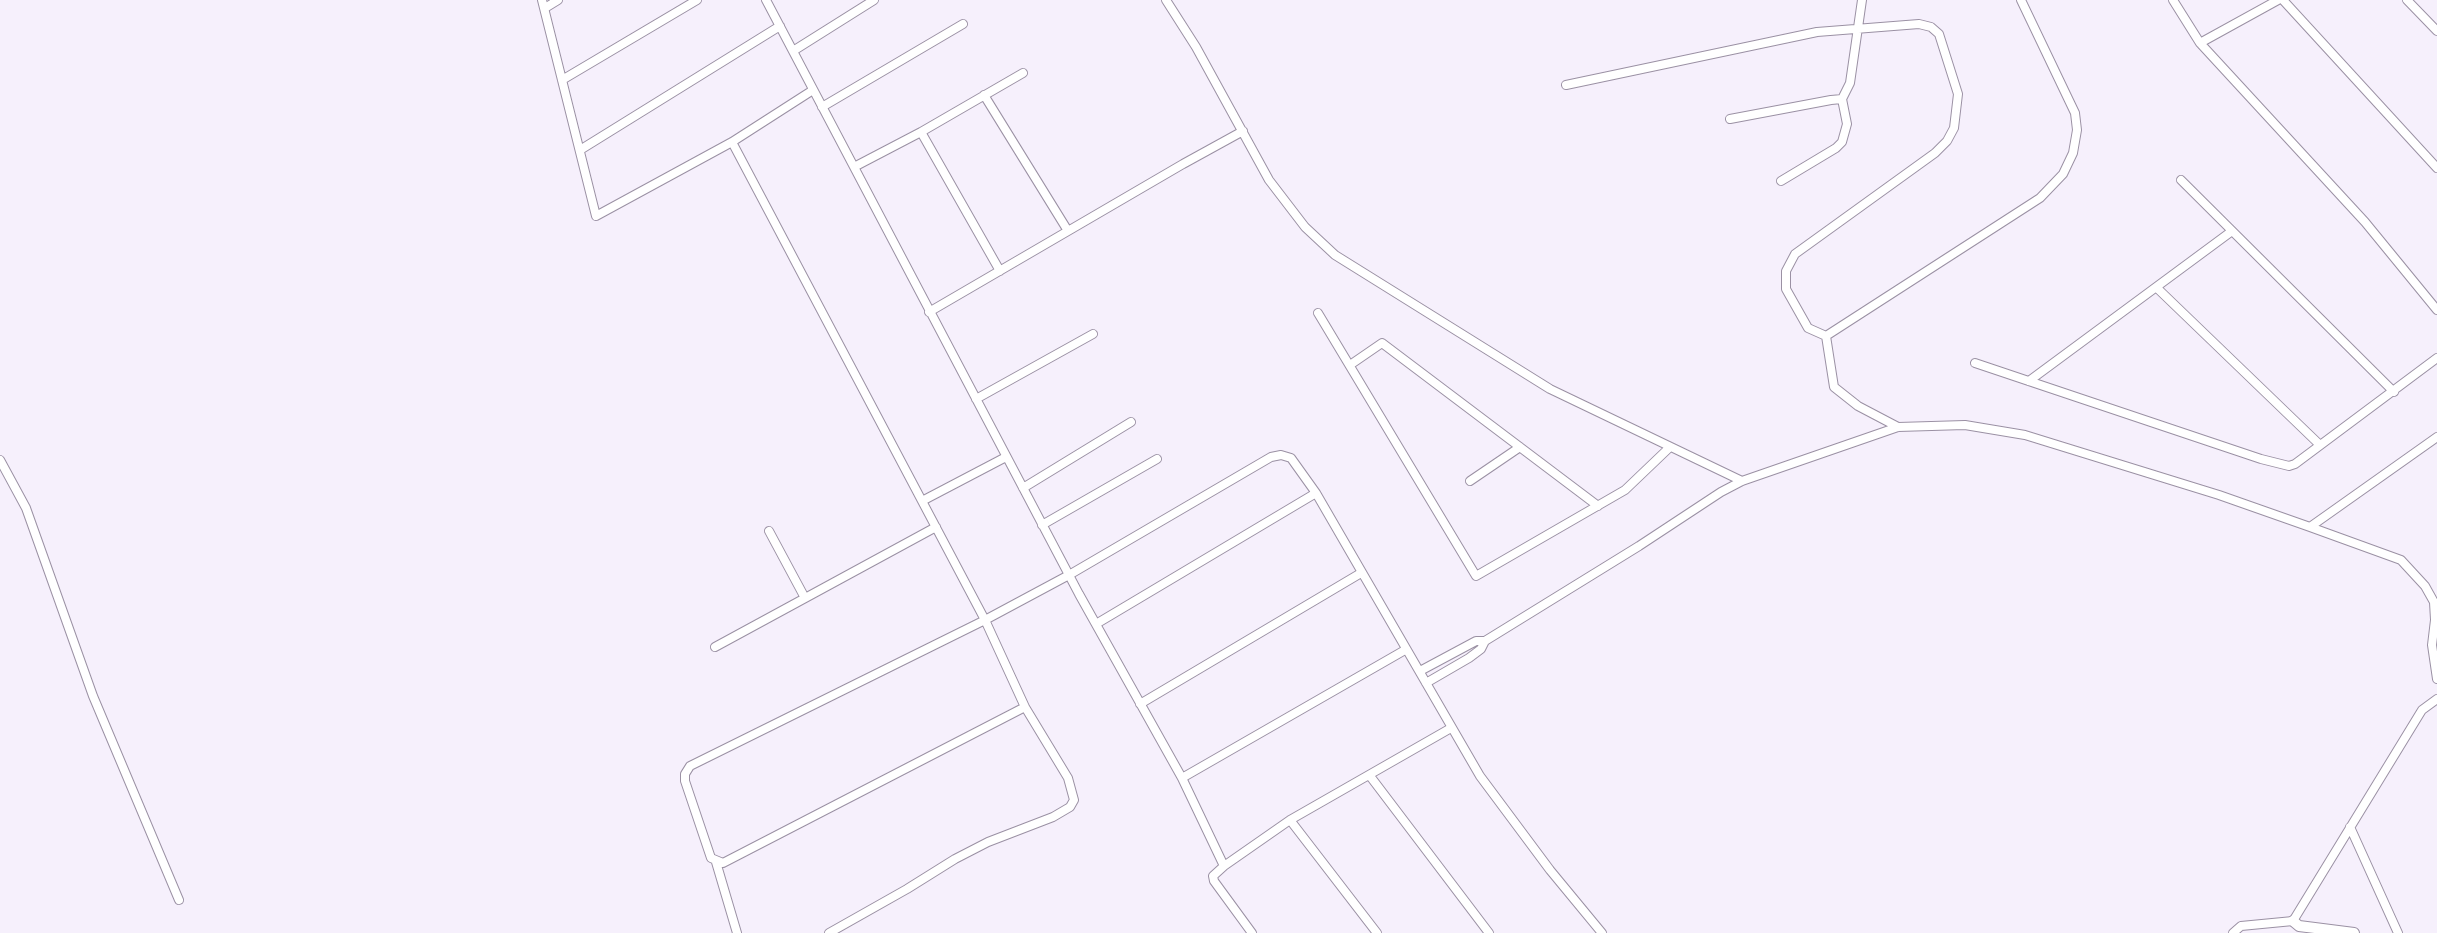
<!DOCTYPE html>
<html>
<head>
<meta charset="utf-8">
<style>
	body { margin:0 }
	canvas { display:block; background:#f6f0fc }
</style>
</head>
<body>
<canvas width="2437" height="933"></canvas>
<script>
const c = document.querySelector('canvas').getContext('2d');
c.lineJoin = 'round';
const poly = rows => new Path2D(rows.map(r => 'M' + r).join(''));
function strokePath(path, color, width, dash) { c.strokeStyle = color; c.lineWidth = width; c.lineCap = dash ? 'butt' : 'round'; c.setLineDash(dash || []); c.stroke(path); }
const minor = poly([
	[542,0,596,216,732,142,813,90],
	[766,0,1079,594,1182,778,1224,866,1290,820,1451,728],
	[1166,0,1196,47,1269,180,1305,227,1335,255,1550,389,1742,481],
	[2173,0,2200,43,2365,222,2437,310],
	[2283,0,2437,168],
	[2407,0,2437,31],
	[545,8,558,0],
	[2200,43,2278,0],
	[793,51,874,0],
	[562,80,697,0],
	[1566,85,1817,32,1919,24,1931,27,1939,34,1958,94,1954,128,1947,141,1935,153,1795,254,1786,271,1786,289,1808,328,1826,336],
	[984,95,1068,231],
	[822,107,963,24],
	[1730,119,1831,100,1842,99,1850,83,1862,0],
	[921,132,1000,271],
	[732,142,985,620,1025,707,723,863,711,858,685,781,685,774,690,766,985,620,1069,575,1271,457,1281,455,1291,458,1316,493,1480,776,1550,870,1602,933],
	[580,150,780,26],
	[854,167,921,132,1023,73],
	[2181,180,2394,392],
	[1781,181,1836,148,1842,142,1847,124,1842,99],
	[2157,288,2320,445],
	[929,312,1183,164,1243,131],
	[1318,313,1476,576,1625,490,1670,447],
	[1975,363,2261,459,2289,466,2295,464,2437,358],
	[1350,365,1382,343,1598,506],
	[2029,381,2232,231],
	[976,399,1093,334],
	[1898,427,1858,406,1834,387,1826,336,2040,198,2063,174,2073,153,2077,130,2075,113,2021,0],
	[0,460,26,508,93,696,179,900],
	[1470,481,1520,447],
	[1023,488,1131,422],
	[922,501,1006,457],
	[1042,525,1157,459],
	[2310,527,2401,560,2425,586,2434,602,2435,620,2432,645,2437,679],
	[769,531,805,598],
	[1096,624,1316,493],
	[715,647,936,527],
	[1420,671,1476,641,1485,641,1639,546,1721,492,1742,481,1898,427,1965,425,2025,435,2219,495,2310,527,2437,437],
	[1426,683,1469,658,1481,649,1485,641],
	[1140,704,1361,573],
	[1370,776,1489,933],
	[1182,778,1405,650],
	[1290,820,1377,933],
	[2350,827,2398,933],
	[716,862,737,933],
	[1224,866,1213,876,1214,881,1252,933],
	[829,933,907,889,955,859,988,842,1053,817,1070,807,1074,800,1068,778,1025,707],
	[2233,933,2241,926,2293,921,2422,710,2437,699]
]);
const tertiary = poly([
	[2293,921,2299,926,2354,933]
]);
strokePath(minor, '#9b91a4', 10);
strokePath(tertiary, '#9b91a4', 12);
strokePath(minor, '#fff', 8);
strokePath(tertiary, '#fff', 10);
</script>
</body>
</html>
